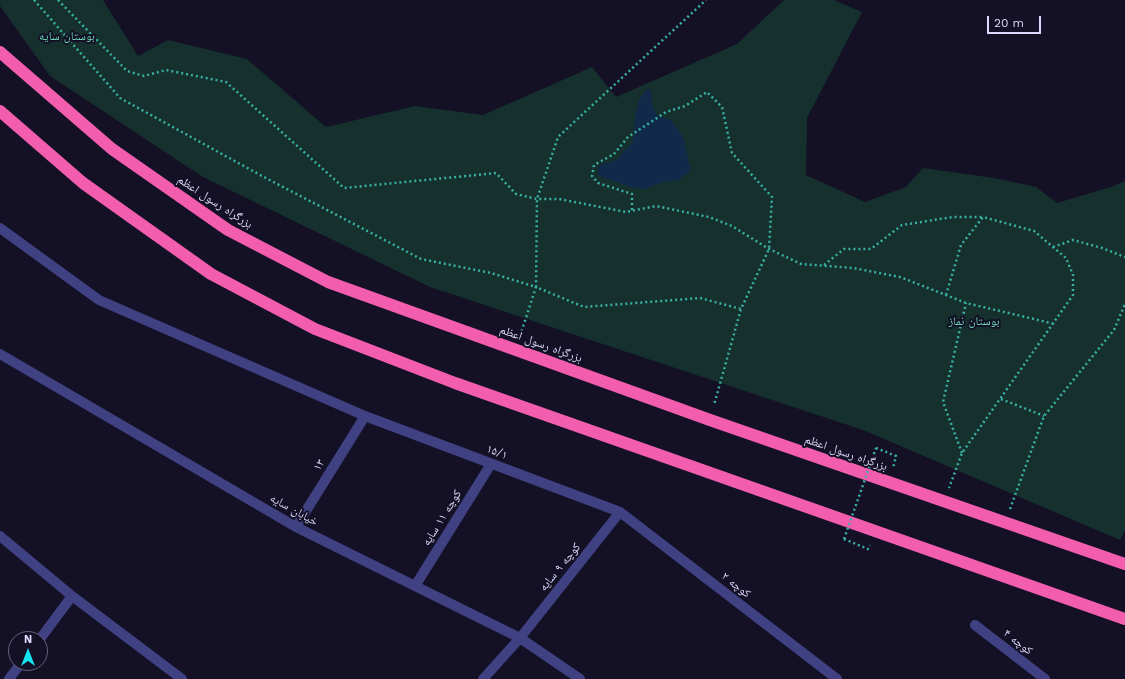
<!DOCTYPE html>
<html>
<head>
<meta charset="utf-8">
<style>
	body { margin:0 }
	#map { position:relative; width:1125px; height:679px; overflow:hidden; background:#141126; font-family:"Work Sans",sans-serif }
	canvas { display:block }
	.north { position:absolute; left:8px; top:631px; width:40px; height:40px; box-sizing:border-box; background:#141126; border:1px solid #64617c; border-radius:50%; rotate:0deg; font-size:11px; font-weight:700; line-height:16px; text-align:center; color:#dcd9fc }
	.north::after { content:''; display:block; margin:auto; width:14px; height:18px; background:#13e3ee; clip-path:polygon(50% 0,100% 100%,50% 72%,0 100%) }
	.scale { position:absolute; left:987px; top:16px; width:54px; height:18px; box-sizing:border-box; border:2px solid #dcd9fc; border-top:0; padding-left:5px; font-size:12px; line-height:14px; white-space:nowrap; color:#dcd9fc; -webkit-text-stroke:3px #141126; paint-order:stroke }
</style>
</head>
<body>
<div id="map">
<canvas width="1125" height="679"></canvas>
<div class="north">N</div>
<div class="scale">20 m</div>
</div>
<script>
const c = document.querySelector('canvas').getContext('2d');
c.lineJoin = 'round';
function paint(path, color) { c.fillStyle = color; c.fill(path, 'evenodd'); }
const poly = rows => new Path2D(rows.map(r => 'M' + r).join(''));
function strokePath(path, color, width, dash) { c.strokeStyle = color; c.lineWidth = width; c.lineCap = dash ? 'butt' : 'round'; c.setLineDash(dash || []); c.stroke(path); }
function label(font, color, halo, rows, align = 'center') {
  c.font = font + ' "Work Sans","Noto Naskh Arabic",sans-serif'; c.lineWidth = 4; c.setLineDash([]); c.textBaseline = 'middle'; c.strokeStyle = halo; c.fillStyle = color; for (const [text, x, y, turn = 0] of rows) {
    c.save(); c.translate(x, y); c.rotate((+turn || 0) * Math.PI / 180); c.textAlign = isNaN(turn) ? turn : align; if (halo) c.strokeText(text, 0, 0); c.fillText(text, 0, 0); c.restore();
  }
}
const green = poly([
	[0,0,103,0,138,56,168,40,247,59,326,127,415,106,483,115,592,67,616,97,737,44,784,0,834,0,862,12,807,118,806,175,865,202,906,187,923,168,994,178,1036,187,1057,203,1111,187,1125,181,1125,530,1120,540,863,430,430,287,203,177,50,76,0,6]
]);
const water = poly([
	[651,89,652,103,657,116,671,120,683,137,691,170,679,180,660,183,644,189,633,188,599,176,597,171,600,165,616,160,633,142,635,117,639,100,646,90]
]);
const path = poly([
	[34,0,120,98,262,176,421,259,491,273,536,287,537,199,558,137,706,0],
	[58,0,127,71,144,76,166,70,226,82,344,188,496,173,516,194,537,199,559,199,626,212,656,206,709,217,732,226,769,249,801,264,853,268,900,277,966,303,1055,324],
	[632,210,632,194,598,183,592,176,594,165,614,154,628,137,666,112,685,106,707,92,722,107,732,153,772,197,769,249,741,309,714,405],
	[1053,247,1073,240,1102,248,1125,257],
	[824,265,844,249,871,249,902,225,953,217,982,217],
	[946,295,961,245,983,217,1034,231,1066,258,1073,275,1073,295,962,453,949,488],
	[520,336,536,287,584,307,700,298,741,309],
	[1001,399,1044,416],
	[876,448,896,456,893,468],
	[962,453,943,402,966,303],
	[1010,509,1044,416,1114,330,1125,304],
	[844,539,868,549,870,545]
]);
const minor = poly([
	[0,228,99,300,365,416,620,512,837,679],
	[0,354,296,527,520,638,580,679],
	[296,527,365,416],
	[0,536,72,596,182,679],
	[415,586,491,464],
	[975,625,1045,679],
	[40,639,72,596],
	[9,679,21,663],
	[483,679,520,638,620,512]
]);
const highway = poly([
	[0,52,112,149,228,230,328,282,710,420,1125,564],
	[0,111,83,183,211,274,315,329,455,383,1125,619]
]);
const pathBridge = poly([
	[844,539,876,448]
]);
const parkNames = [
	["بوستان سایه",67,36],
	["بوستان نماز",974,321]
];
const streetNames = [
	["بزرگراه رسول اعظم",215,202,33],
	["بزرگراه رسول اعظم",541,344,20],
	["۱۵/۱",497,452,21],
	["بزرگراه رسول اعظم",846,453,19],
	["۱۳",319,465,-58],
	["خیابان سایه",294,510,29],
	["کوچه ۱۱ سایه",442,518,-58],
	["کوچه ۹ سایه",560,567,-51],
	["کوچه ۲",736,585,38],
	["کوچه ۴",1018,642,38]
];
paint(green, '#15302d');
paint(water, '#122a49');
strokePath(path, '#39b1a4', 2.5, [2, 3]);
strokePath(minor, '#404182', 10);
strokePath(highway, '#f35dad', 12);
strokePath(pathBridge, '#39b1a4', 2.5, [2, 3]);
label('12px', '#6ad8b7', '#141126', parkNames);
label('12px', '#dcd9fc', '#141126', streetNames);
</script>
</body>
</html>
